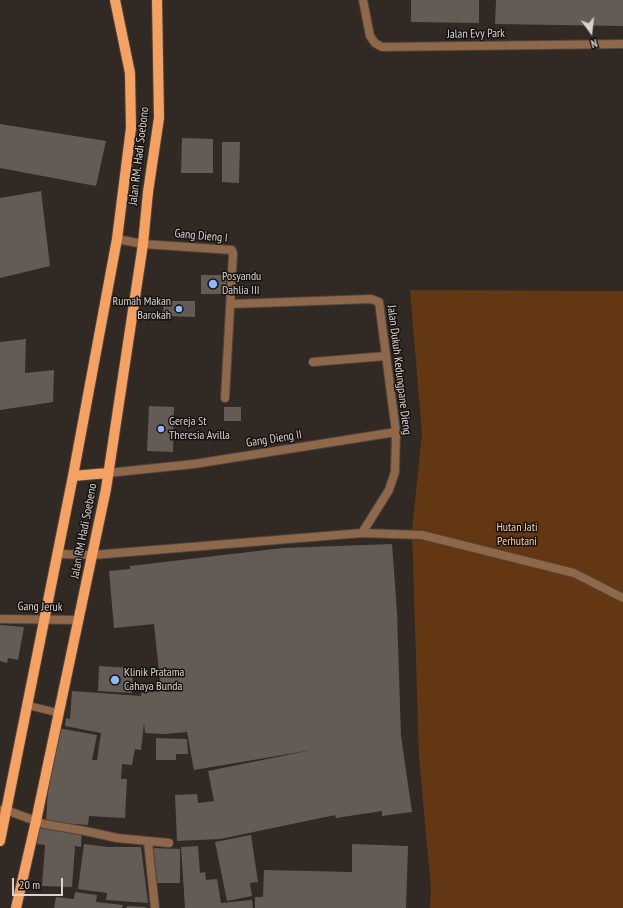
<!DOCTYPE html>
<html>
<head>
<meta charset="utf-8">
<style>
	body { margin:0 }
	#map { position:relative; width:623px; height:908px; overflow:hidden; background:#312923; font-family:"PT Sans Narrow",sans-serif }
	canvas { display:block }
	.north { position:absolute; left:571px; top:12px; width:40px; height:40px; -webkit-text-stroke:3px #161210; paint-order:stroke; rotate:165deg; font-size:11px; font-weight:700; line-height:16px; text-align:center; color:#d8d3cf }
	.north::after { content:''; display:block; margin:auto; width:14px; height:18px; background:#d8d3cf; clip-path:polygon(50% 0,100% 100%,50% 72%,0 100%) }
	.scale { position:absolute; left:12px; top:878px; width:51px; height:18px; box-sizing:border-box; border:2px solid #d8d3cf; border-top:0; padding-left:5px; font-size:12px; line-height:14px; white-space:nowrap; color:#d8d3cf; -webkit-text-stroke:3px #161210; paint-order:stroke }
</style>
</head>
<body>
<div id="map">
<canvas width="623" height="908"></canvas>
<div class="north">N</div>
<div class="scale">20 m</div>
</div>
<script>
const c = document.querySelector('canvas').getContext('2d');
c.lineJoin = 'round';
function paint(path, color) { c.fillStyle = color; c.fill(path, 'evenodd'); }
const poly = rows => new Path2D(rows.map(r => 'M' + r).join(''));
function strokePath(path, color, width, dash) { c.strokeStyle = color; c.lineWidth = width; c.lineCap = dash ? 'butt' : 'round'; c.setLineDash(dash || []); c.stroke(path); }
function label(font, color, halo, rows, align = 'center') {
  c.font = font + ' "PT Sans Narrow",sans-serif'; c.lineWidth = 3; c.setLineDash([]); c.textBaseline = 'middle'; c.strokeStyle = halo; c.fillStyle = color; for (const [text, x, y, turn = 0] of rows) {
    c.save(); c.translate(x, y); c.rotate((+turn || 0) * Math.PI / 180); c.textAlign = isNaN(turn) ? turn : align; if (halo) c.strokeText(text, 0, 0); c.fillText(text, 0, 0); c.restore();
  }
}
const green = poly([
	[410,290,623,291,623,908,430,908,431,889,419,757,412,531,422,433]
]);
const building = poly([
	[411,0,479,0,479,23,411,22],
	[496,0,623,0,623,26,495,24],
	[0,124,106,141,96,186,0,168],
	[182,138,213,139,213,173,181,173],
	[222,142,240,142,239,183,222,182],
	[41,191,50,266,0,278,0,198],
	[201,275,226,275,226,294,201,294],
	[164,301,195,301,195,317,163,316],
	[26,339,25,373,54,370,53,402,0,410,0,342],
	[149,406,174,407,173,452,147,451],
	[224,407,241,407,241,421,224,421],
	[392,544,397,613,401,736,412,812,382,816,382,811,336,818,335,815,220,839,177,841,175,795,197,794,198,803,214,801,208,771,312,750,194,770,187,732,165,734,145,733,144,723,141,750,135,749,132,765,122,764,121,779,127,779,125,818,89,816,88,825,46,822,49,774,58,728,97,735,92,760,97,760,101,733,65,726,66,718,70,719,72,691,141,696,141,693,161,691,154,624,114,628,109,571,130,569,130,566,283,548],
	[0,625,24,627,18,660,8,658,7,663,0,661],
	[99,666,133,668,132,693,98,691],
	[156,738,187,739,188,754,176,754,176,760,156,760],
	[38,828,82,830,81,847,75,846,72,887,42,886,45,845,37,844],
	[251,835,258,882,250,883,252,896,227,901,215,842],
	[84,844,108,847,141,847,148,903,106,900,107,893,78,889],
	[352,844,408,846,406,908,255,908,255,897,263,897,264,870,352,872],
	[198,846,200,873,205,872,206,880,217,879,221,903,252,900,253,908,185,908,181,847],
	[152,848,180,849,180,883,152,883],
	[75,892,97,895,96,902,123,905,122,908,54,908,56,897,74,899],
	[127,906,146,907,146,908,127,908]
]);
const lane = poly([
	[26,705,59,713]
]);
const street = poly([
	[363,0,370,36,375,43,382,47,623,44],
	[117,239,143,244,232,250,233,254,225,398],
	[231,304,371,299,379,302,396,432,395,472,389,490,362,533],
	[313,362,386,356],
	[108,473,194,464,396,432],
	[58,554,93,555,362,533,422,535,574,573,623,598],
	[0,619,79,620],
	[0,810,6,810,44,824,85,831,117,838,169,843],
	[148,842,155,908]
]);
const primary = poly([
	[73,476,108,473],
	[0,841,73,476,117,239,131,128,130,73,115,0],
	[16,908,36,821,106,489,143,244,148,192,159,118,157,0]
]);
const markers = [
	[213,284,5,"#8db9fc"],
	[179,309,4,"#8db9fc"],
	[161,429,4,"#8db9fc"],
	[115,680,5,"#8db9fc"]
];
const streetNames = [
	["Jalan Evy Park",476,34,-1],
	["Jalan RM. Hadi Soebono",139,156,-83],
	["Gang Dieng I",201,236,5],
	["Jalan Dukuh Kedungpane Dieng",399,370,83],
	["Gang Dieng II",274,439,-9],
	["Jalan RM Hadi Soebeno",84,531,-79],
	["Gang Jeruk",40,607,1]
];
const poiNames = [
	["Posyandu",222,277],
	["Dahlia III",222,291],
	["Rumah Makan",171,302,"right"],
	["Barokah",171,316,"right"],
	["Gereja St",169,422],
	["Theresia Avilla",169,436],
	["Klinik Pratama",124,673],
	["Cahaya Bunda",124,687]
];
const parkNames = [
	["Hutan Jati",517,528],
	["Perhutani",517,542]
];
paint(green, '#633711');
paint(building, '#645b55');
strokePath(lane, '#4c443f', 9);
strokePath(street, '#4c443f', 10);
strokePath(primary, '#4c443f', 12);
strokePath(lane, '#8f6749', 7);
strokePath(street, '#8f6749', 8);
strokePath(primary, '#f4a161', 10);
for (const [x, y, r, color] of markers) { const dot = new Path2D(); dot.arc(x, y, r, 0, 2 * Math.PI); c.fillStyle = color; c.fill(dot); strokePath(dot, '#161210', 1.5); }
label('12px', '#d8d3cf', '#161210', streetNames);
label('12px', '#d8d3cf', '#161210', poiNames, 'left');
label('12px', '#fdcca9', '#161210', parkNames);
</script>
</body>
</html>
